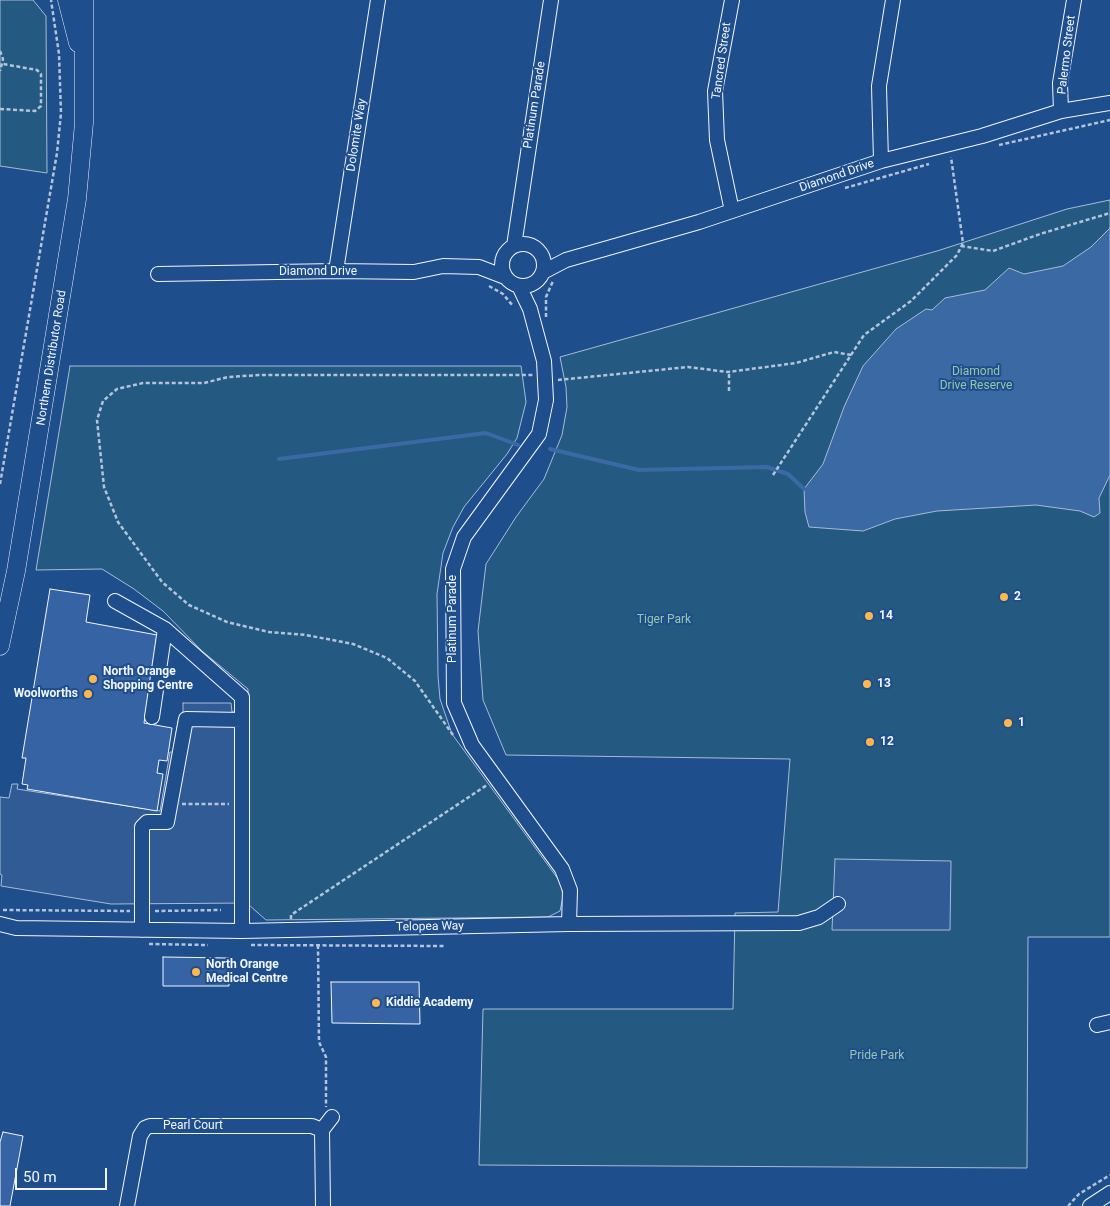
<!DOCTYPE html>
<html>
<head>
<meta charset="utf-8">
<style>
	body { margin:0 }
	#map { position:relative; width:1110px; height:1206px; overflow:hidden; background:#1f4e8c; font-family:Roboto,sans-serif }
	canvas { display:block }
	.scale { position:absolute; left:15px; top:1168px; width:92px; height:22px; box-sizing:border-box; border:2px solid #f2f6ff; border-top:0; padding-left:6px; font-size:15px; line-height:18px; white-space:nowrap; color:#f2f6ff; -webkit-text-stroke:4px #1f4e8c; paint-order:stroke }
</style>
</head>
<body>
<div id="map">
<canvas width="1110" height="1206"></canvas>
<div class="scale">50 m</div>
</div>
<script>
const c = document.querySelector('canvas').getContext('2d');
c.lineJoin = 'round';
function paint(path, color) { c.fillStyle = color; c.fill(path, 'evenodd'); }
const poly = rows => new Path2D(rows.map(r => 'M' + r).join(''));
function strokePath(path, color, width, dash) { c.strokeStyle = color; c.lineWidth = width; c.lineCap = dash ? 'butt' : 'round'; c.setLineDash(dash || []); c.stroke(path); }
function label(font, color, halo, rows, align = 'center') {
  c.font = font + ' Roboto,sans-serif'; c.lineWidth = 4; c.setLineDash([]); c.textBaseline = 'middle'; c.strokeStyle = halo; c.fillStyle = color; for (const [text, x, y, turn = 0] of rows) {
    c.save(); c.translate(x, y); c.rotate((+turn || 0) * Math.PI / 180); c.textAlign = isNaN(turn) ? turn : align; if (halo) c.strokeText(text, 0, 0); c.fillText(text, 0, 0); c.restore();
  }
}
const green = poly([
	[0,0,33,0,46,16,47,173,0,166,0,0],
	[1110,200,1110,937,1028,937,1027,1168,479,1165,483,1009,733,1009,735,913,778,912,790,759,506,755,483,700,478,631,486,564,516,517,544,479,562,435,567,407,566,387,560,357,937,251,1067,209,1110,200],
	[70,366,521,366,526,402,517,438,507,454,464,507,453,527,443,553,437,594,438,676,440,699,452,734,561,883,563,897,560,911,548,917,266,920,249,905,248,689,202,651,163,611,134,589,102,569,36,570,70,366]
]);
const parking = poly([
	[183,703,231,703,232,712,248,711,249,903,111,904,1,886,2,875,0,874,0,797,9,798,12,784,18,784,17,789,160,811,170,752,173,752,178,721,183,714,183,703],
	[835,859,951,861,950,930,832,930,835,859]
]);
const water = poly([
	[1110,228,1110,475,1099,498,1100,513,1094,517,1080,511,1036,505,937,511,895,519,863,531,809,527,805,512,804,489,823,464,844,407,863,366,896,329,926,309,932,310,945,298,985,290,1009,268,1024,274,1063,266,1091,247,1110,228]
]);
const stream = poly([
	[550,449,639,470,767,467,788,474,804,489],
	[279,459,486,433,518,445]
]);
const building = poly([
	[50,589,90,595,86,622,157,635,144,723,172,728,167,761,159,760,157,773,163,774,157,811,27,789,28,785,22,784,26,758,22,758,50,589],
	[163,957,229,958,229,986,163,986,163,957],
	[331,982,419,982,420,1024,332,1023,331,982],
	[3,1132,23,1136,10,1206,0,1206,0,1142,3,1132]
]);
const path = poly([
	[0,51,3,59,0,71],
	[0,109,35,111,41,106,41,74,37,70,3,64],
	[999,145,1110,120],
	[845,188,929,164],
	[961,246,993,251,1040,234,1110,213],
	[489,286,503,294,513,306],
	[546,317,546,297,553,281],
	[558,380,688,367,728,372,796,363,834,352,851,355],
	[729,391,729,371],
	[773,475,864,335,911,301,957,255,963,243,951,157],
	[0,484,57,153,61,113,59,54,51,0],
	[453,735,415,681,387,658,353,644,306,635,269,632,227,622,189,605,162,582,118,522,104,487,97,420,103,401,117,389,143,383,204,383,228,377,259,375,533,375],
	[182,804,229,804],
	[3,910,130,911],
	[155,911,221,910],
	[291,919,291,915,487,785],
	[149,944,208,945],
	[251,945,444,946],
	[318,945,319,1042,326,1057,326,1107],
	[1068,1206,1079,1194,1110,1175]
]);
const minor = poly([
	[732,0,715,91,717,140,732,211],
	[1061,111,1060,83,1074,0],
	[881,161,879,86,893,0],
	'502 265a21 21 0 1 1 42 0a21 21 0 1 1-42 0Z',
	[514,246,551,0],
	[336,271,378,0],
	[543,272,566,260,699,222,881,161,982,136,1061,111,1110,103],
	[158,274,336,271,414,272,443,266,479,267,505,277],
	[519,286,530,309,544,361,546,400,539,434,464,537,453,569,454,703,472,745,562,869,570,890,569,924],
	[115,601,165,629,242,697,242,931],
	[152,717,165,629],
	[0,924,16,928,242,931,569,924,799,923,819,917,838,904],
	[142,930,142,827,147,822,167,822,186,719,242,720],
	[1097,1025,1110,1022],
	[127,1206,140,1136,145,1128,150,1126,312,1126,322,1130],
	[323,1206,322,1130,332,1117],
	[1090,1206,1110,1193]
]);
const major = poly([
	[67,0,78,43],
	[0,646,16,571,77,199,84,123,84,0]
]);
const markers = [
	[1004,597,5,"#ffb74d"],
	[869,616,5,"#ffb74d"],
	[93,679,5,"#ffb74d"],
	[867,684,5,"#ffb74d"],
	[88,694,5,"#ffb74d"],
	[1008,723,5,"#ffb74d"],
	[870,742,5,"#ffb74d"],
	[196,972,5,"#ffb74d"],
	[376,1003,5,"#ffb74d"]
];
const streetNames = [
	["Palermo Street",1067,55,-83],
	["Tancred Street",722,61,-82],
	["Platinum Parade",535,105,-81],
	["Dolomite Way",357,135,-81],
	["Diamond Drive",837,176,-19],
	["Diamond Drive",318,272],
	["Northern Distributor Road",52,358,-81],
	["Platinum Parade",453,619,-90],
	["Telopea Way",430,927,-1],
	["Pearl Court",193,1126]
];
const parkNames = [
	["Diamond",976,372],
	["Drive Reserve",976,386],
	["Tiger Park",664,620],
	["Pride Park",877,1056]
];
const poiNames = [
	["2",1014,597],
	["14",879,616],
	["North Orange",103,672],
	["Shopping Centre",103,686],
	["13",877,684],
	["Woolworths",78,694,"right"],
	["1",1018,723],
	["12",880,742],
	["North Orange",206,965],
	["Medical Centre",206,979],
	["Kiddie Academy",386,1003]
];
paint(green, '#245a82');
strokePath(green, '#a8bbd7', 1);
paint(parking, '#305b95');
strokePath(parking, '#a8bbd7', 1);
paint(water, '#3b69a3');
strokePath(water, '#a8bbd7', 1);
strokePath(stream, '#3b69a3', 4);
paint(building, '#3563a3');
strokePath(building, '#f2f6ff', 1);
strokePath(minor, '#f2f6ff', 16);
strokePath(major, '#f2f6ff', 19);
strokePath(path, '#b3c4dc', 2.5, [4, 2.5]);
strokePath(minor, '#1f4e8c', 14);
strokePath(major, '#1f4e8c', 18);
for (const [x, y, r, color] of markers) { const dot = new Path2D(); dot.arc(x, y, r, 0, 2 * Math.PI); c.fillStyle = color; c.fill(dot); strokePath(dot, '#1f4e8c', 2); }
label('12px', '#f2f6ff', '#1f4e8c', streetNames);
label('12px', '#97c8a6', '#1f4e8c', parkNames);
label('bold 12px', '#f2f6ff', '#1f4e8c', poiNames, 'left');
</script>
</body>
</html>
